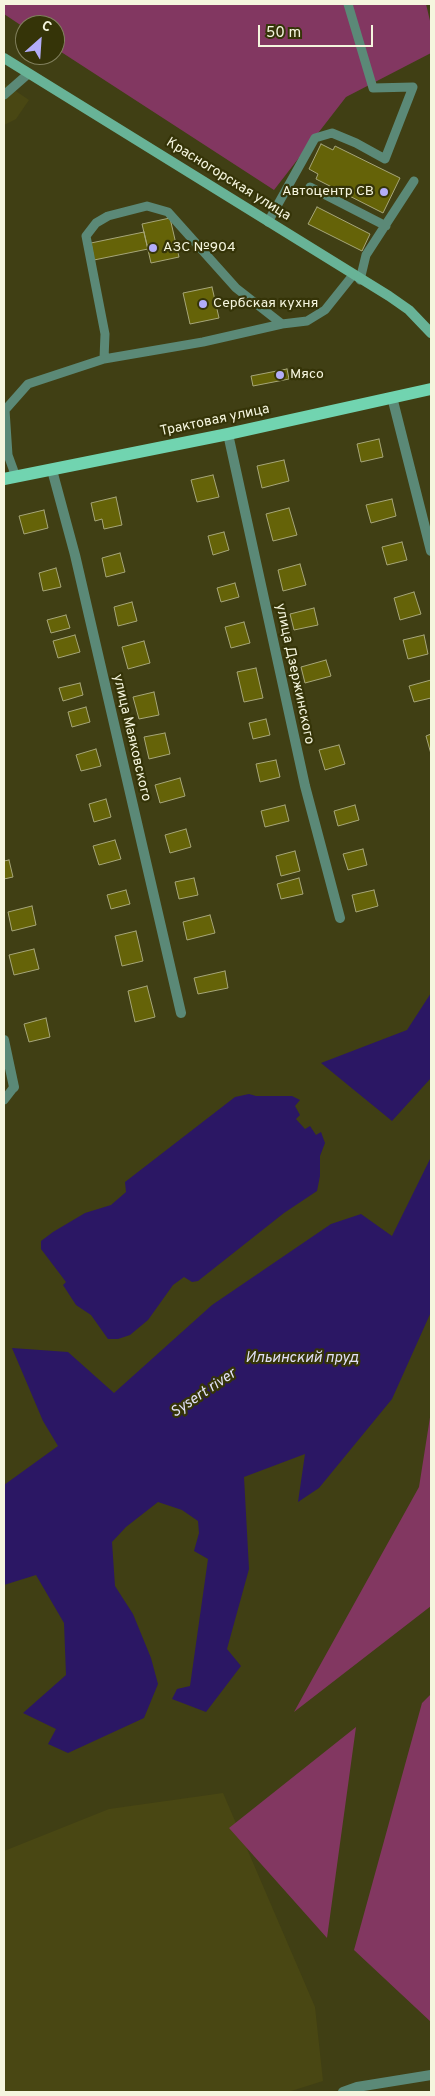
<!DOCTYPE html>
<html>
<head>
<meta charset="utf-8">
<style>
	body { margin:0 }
	#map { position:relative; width:435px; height:2096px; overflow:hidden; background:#403f14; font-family:Overpass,sans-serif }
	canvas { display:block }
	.frame { position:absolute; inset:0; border:5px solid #f5f5de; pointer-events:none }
	.north { position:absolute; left:15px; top:15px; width:50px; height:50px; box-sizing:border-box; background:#353408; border:1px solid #82815e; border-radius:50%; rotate:26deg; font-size:14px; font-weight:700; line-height:20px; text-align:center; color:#f5f5de }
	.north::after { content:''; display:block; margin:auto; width:18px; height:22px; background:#b3adf9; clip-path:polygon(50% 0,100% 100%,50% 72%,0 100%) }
	.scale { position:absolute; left:258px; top:25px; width:115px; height:22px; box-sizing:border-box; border:2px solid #f5f5de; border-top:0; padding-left:6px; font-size:15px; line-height:18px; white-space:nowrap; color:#f5f5de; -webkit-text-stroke:4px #353408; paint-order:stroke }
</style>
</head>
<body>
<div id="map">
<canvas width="435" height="2096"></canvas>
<div class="frame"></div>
<div class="north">С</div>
<div class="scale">50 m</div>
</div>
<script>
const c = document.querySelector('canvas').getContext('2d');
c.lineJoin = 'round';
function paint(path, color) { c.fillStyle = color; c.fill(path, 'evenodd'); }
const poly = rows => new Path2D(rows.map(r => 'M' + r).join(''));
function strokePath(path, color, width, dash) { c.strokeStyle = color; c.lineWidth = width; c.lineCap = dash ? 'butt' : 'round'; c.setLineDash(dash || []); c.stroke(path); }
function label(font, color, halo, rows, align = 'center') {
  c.font = font + ' Overpass,sans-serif'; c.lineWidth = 4.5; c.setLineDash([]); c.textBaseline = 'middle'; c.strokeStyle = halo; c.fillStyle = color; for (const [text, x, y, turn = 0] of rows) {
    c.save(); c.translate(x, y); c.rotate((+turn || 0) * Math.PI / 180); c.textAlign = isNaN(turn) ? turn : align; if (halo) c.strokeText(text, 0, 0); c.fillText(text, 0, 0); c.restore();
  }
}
const built = poly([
	[4,83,29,100,16,119,4,125],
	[223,1793,315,2007,323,2081,288,2092,5,2092,4,1851,109,1809]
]);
const green = poly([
	[4,4,426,4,431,25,431,53,346,97,274,190,55,48,55,25,25,25,25,28,4,14],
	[431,1411,431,1606,294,1712,419,1487],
	[431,1694,431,2022,354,1950,422,1703],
	[356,1727,327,1938,229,1828]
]);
const water = poly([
	[431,993,431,1078,392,1121,321,1063,407,1030],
	[249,1094,256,1096,292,1096,300,1100,295,1106,300,1115,296,1119,305,1129,310,1126,316,1135,321,1132,325,1143,320,1156,320,1176,317,1191,284,1213,198,1281,192,1282,184,1277,173,1285,148,1320,130,1335,118,1339,108,1339,91,1315,76,1305,63,1285,66,1282,41,1249,41,1241,53,1232,85,1213,111,1205,126,1192,125,1182,235,1097],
	[431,1157,431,1312,392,1399,319,1488,298,1502,305,1454,244,1477,249,1569,227,1649,241,1666,206,1712,172,1699,177,1689,190,1686,208,1559,194,1551,199,1533,198,1521,182,1510,158,1502,126,1527,112,1542,115,1586,133,1614,151,1658,158,1684,144,1718,68,1753,48,1744,56,1729,23,1713,66,1675,64,1623,36,1575,4,1585,4,1485,58,1446,43,1421,12,1348,68,1352,114,1393,212,1305,331,1224,361,1214,392,1236]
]);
const building = poly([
	[321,144,333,150,335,146,400,178,383,213,316,179,318,174,309,169,321,144],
	[317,207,370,234,362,251,308,224,317,207],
	[170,218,179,257,151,263,142,224,170,218],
	[144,232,148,249,94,260,91,243,144,232],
	[212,287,219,318,190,324,183,293,212,287],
	[287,369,289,379,253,386,251,376,287,369],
	[379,439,383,457,361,462,357,444,379,439],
	[284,460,289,481,262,488,257,466,284,460],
	[213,475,219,497,197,502,191,480,213,475],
	[116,497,122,525,104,529,102,519,95,521,91,503,116,497],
	[392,499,396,516,371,523,366,505,392,499],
	[289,508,297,535,273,541,266,514,289,508],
	[44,510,48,528,24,534,19,516,44,510],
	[224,532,229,550,213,555,208,536,224,532],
	[402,542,407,560,387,565,382,547,402,542],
	[120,553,125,572,106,577,102,558,120,553],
	[300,564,306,585,283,591,278,570,300,564],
	[56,568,61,587,43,591,39,573,56,568],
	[235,583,239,597,221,602,217,588,235,583],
	[414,592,421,614,400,620,394,598,414,592],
	[132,602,137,621,118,626,114,607,132,602],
	[314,608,318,625,294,630,290,614,314,608],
	[66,615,70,628,51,633,47,620,66,615],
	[244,622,250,643,231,648,225,627,244,622],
	[75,635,80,652,58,658,53,641,75,635],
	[424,635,428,654,408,659,403,640,424,635],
	[144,641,150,663,128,669,122,647,144,641],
	[326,660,331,676,305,683,301,667,326,660],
	[256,668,263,698,244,702,237,672,256,668],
	[431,680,431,698,414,702,409,686,431,680],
	[80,683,83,695,63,701,59,688,80,683],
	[154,692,159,715,139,719,133,697,154,692],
	[86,707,90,722,72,727,68,712,86,707],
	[266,719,270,735,253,739,249,723,266,719],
	[165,733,170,754,149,759,144,737,165,733],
	[431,734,431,754,426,736,431,734],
	[339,745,345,764,325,770,319,750,339,745],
	[96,749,101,766,81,771,76,755,96,749],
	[276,760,280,777,260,782,256,764,276,760],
	[180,778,185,796,160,803,155,785,180,778],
	[106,799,111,817,94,822,89,804,106,799],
	[285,805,289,821,265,827,261,811,285,805],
	[355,805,359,820,338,826,334,811,355,805],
	[186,829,191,847,170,853,165,835,186,829],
	[115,840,121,859,99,865,93,846,115,840],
	[363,849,367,865,348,870,343,854,363,849],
	[295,851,300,871,281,876,276,856,295,851],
	[9,860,13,877,4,879,4,861,9,860],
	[194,878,198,895,179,899,175,882,194,878],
	[299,878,303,894,281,899,277,884,299,878],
	[126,890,130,904,111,909,107,895,126,890],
	[374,890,378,906,356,912,352,895,374,890],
	[32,906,36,925,12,931,8,912,32,906],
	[210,915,215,933,187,940,183,922,210,915],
	[136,931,143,961,122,966,115,936,136,931],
	[34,949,39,969,14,975,9,955,34,949],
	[225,971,228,988,198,994,194,978,225,971],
	[147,986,155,1017,135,1022,128,991,147,986],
	[46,1018,50,1037,29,1042,24,1024,46,1018]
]);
const lane = poly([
	[4,95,28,74],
	[310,187,386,226],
	[268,222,315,138,332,133,356,143,385,159,413,87,373,88,348,4],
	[360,280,366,255,414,181],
	[104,359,105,334,86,236,96,223,108,216,147,206,168,212,236,288,282,324],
	[16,477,8,455,5,410,28,384,104,359,203,342,282,324,307,321,325,310,353,275],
	[4,1100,14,1087]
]);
const street = poly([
	[392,397,431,551],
	[228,434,305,786,340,918],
	[52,470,75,555,181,1013],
	[4,1040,14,1087],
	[343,2092,357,2087,431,2075]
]);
const secondary = poly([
	[4,58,389,296,409,310,431,333]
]);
const primary = poly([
	[4,479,228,434,431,389]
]);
const markers = [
	[384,192,5,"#b3adf9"],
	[153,248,5,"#b3adf9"],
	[203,304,5,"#b3adf9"],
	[280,375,5,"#b3adf9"]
];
const streetNames = [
	["Красногорская улица",228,180,32],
	["Трактовая улица",215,421,-12],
	["улица Дзержинского",294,674,78],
	["улица Маяковского",131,738,77]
];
const poiNames = [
	["Автоцентр СВ",374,192,"right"],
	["АЗС №904",163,248],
	["Сербская кухня",213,304],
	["Мясо",290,375]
];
const waterNames = [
	["Ильинский пруд",302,1359],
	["Sysert river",204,1394,-34]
];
paint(built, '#494713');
paint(green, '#823761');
paint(water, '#2b1764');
paint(building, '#656308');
strokePath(building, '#a6a679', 1);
strokePath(lane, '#5b8977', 9);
strokePath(street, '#5b8977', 10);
strokePath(secondary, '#68b397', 10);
strokePath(primary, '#71d4b0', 12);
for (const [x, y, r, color] of markers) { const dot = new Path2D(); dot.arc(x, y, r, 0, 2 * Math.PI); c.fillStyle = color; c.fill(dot); strokePath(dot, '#353408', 2); }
label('14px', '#f5f5de', '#353408', streetNames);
label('14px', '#f5f5de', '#353408', poiNames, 'left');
label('italic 15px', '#e1e0f7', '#353408', waterNames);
</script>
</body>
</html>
